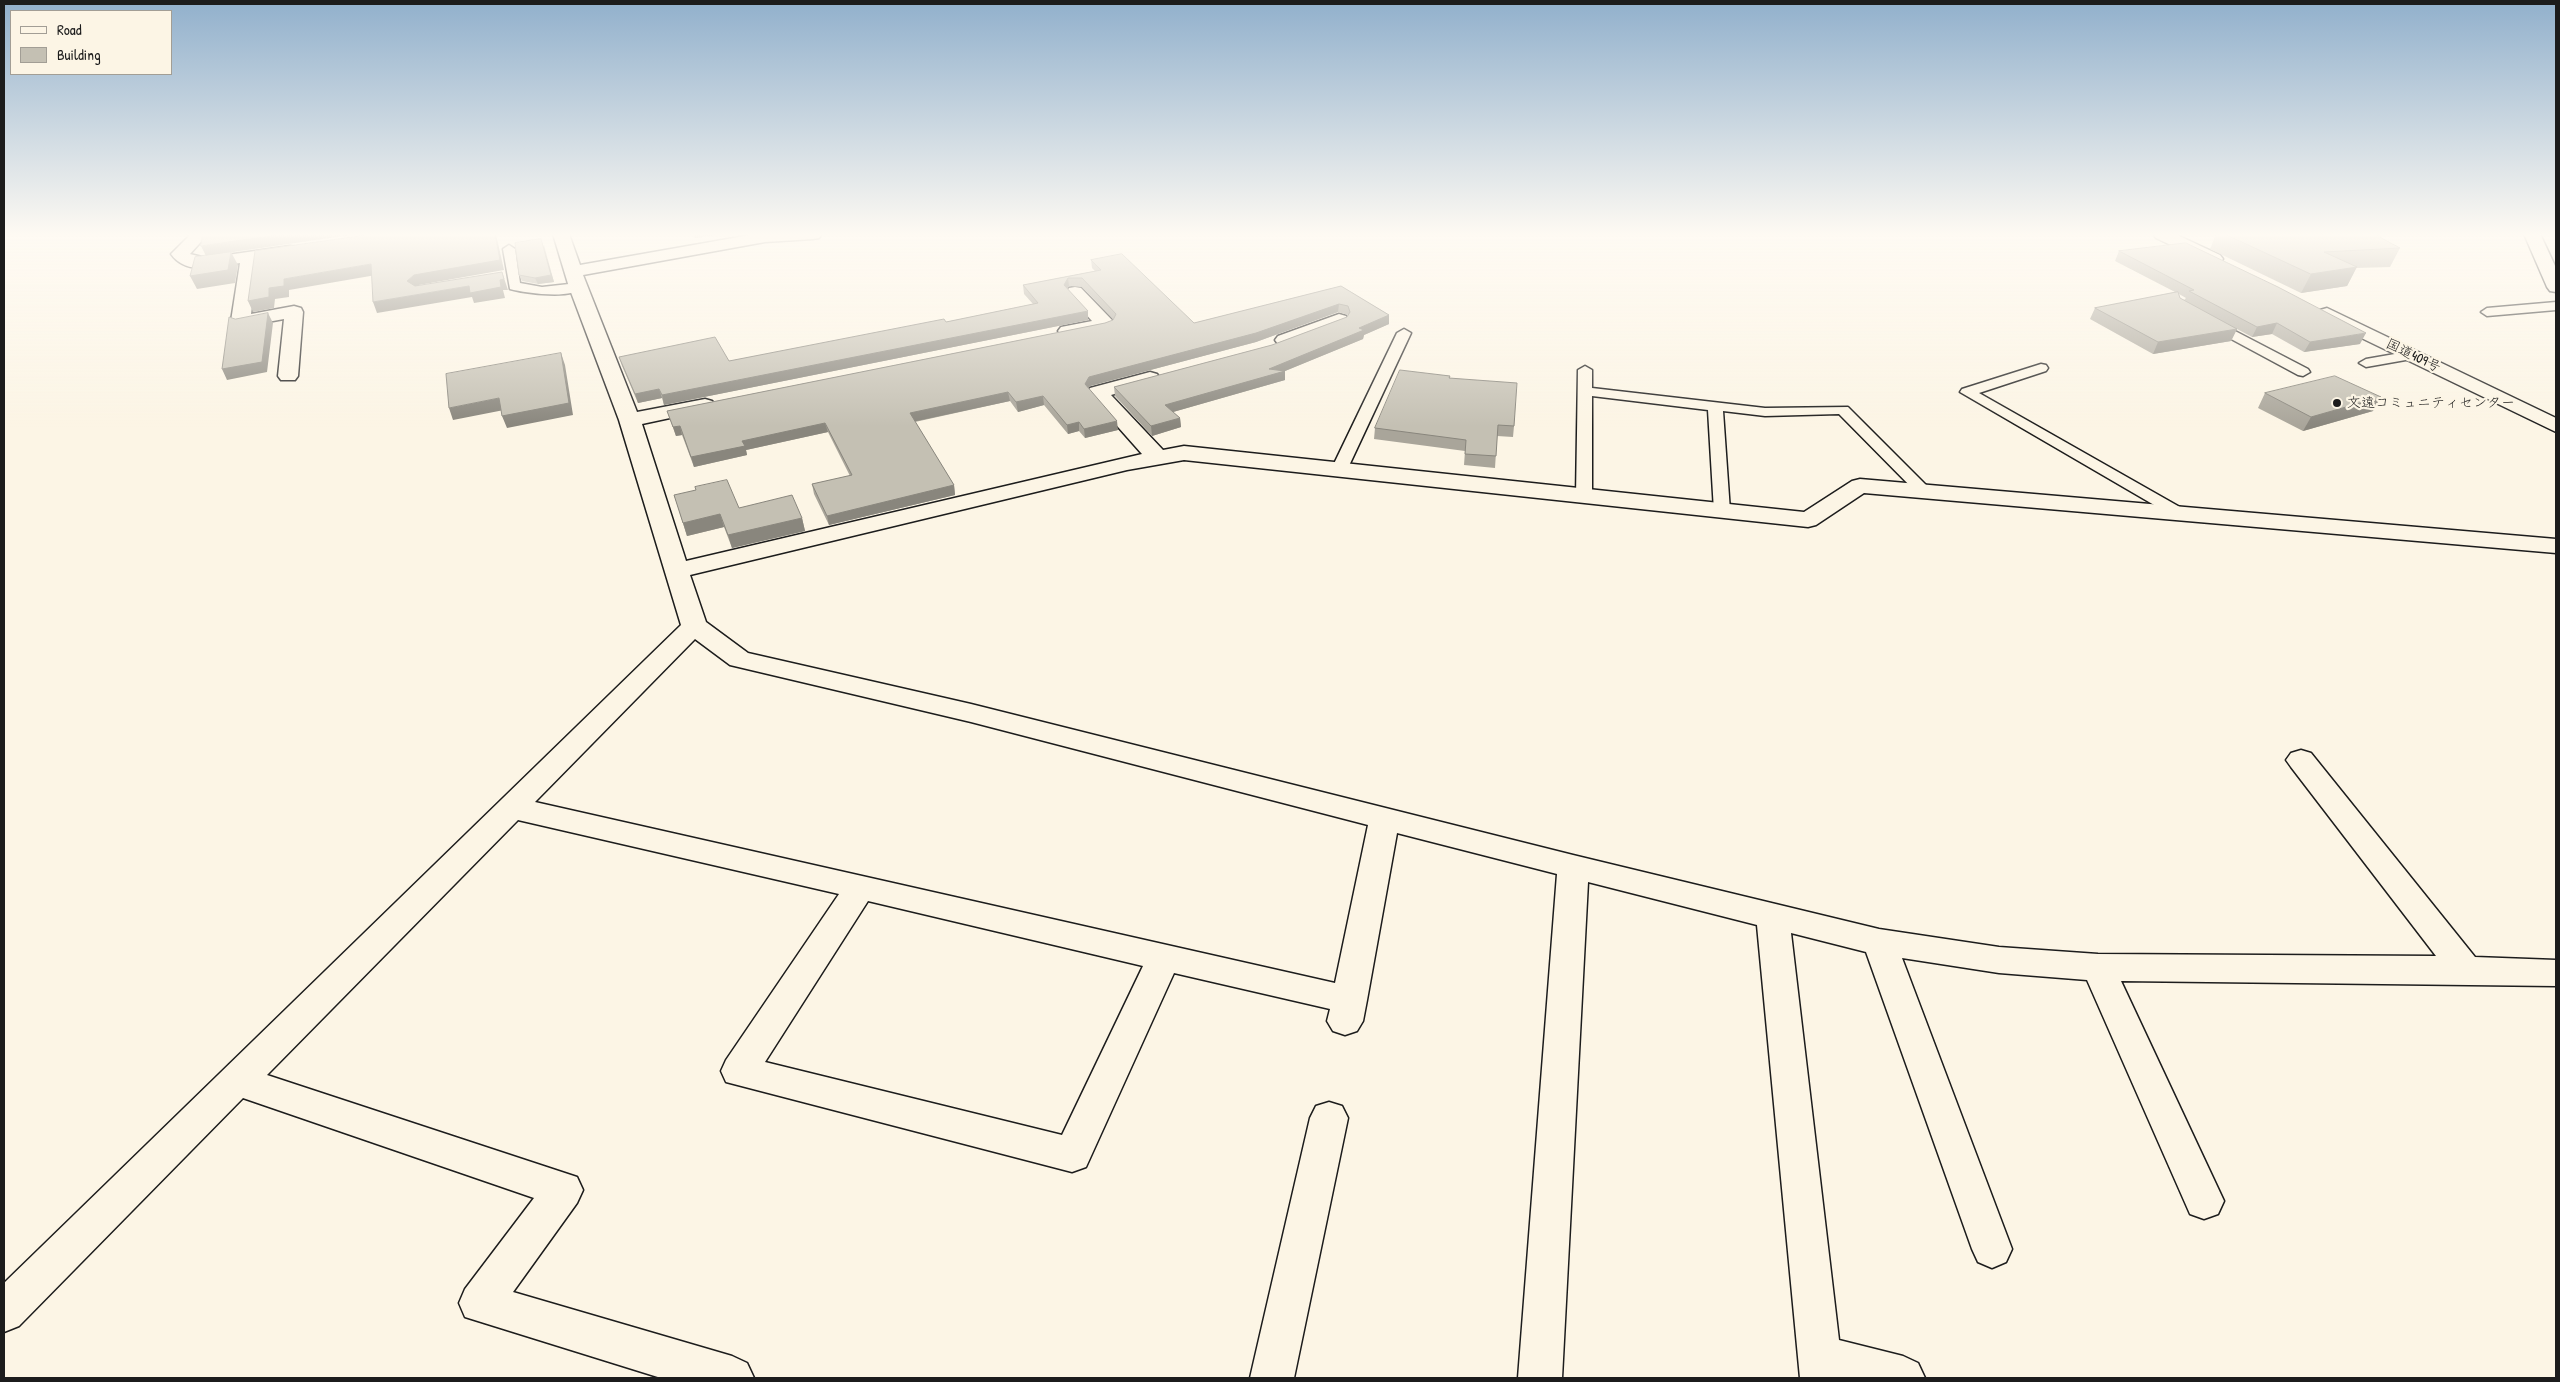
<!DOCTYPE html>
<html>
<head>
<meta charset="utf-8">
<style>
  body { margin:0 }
  #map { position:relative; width:2560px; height:1382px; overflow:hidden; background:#fcf5e5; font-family:"Patrick Hand",sans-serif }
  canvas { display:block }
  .frame { position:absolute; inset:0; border:5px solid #1c1c1c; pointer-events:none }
  .legend { position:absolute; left:10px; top:10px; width:162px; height:65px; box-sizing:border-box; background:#fcf5e5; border:1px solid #a29e95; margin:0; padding:6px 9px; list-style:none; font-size:15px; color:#1c1c1c }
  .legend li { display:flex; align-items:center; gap:10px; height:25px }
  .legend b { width:25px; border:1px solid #a29e95 }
</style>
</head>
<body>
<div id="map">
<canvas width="2560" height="1382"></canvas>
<div class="frame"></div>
<ul class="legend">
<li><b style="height:6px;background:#fcf5e5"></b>Road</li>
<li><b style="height:14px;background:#c4c0b3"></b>Building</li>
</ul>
</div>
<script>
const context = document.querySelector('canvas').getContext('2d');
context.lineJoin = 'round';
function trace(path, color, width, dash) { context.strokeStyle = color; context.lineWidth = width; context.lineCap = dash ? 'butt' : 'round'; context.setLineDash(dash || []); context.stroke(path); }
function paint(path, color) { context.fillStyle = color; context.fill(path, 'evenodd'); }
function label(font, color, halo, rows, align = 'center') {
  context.font = font + ' "Patrick Hand","Klee One",sans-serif'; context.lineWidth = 4.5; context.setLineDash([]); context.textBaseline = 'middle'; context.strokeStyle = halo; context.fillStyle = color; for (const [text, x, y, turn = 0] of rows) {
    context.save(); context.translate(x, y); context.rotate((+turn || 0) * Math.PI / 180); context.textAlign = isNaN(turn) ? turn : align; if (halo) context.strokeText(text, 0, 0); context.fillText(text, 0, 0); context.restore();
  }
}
const lane = new Path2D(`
  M 509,245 L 515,249 L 520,283 L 542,287 L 578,283 L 584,287 C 572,300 525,293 510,289 L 503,249 Z
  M 2556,302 L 2556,310 L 2487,316 L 2481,312 L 2487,308 Z
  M 2212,319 L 2308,369 L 2310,372 L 2303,376 L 2298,375 L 2207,326 L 2206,323 Z
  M 1404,329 L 1411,333 L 1347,470 L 1339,475 L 1334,473 L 1331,470 L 1397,333 Z
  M 2412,351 L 2417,352 L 2419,355 L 2417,358 L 2366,367 L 2359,363 L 2366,359 Z
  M 2041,364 L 2046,365 L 2048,368 L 2046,371 L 1979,393 L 2185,510 L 2187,513 L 2185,516 L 2173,516 L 1960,392 L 1962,389 Z
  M 1585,366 L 1592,370 L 1592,388 L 1765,408 L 1848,407 L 1933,492 L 1931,495 L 1919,495 L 1839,414 L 1765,416 L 1723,411 L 1730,511 L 1728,514 L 1716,514 L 1714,511 L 1708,410 L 1592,396 L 1592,496 L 1590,499 L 1578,499 L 1576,496 L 1578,370 Z`);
const street = new Path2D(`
  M 191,234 L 208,234 L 190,254 L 206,258 L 290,246 L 296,247 L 299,251 L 296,255 L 258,261 L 251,314 L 294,306 L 301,308 L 303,312 L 298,376 L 295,380 L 281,380 L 278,376 L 284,319 L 240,327 L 233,325 L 231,321 L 240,263 C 218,267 186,276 171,254 Z
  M 553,234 L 569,234 L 580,265 L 756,234 L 821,234 L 819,238 L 813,239 L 765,242 L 583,275 L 637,412 L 705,399 L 712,401 L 715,405 L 712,409 L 642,424 L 686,561 L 1142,454 L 1087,392 L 1090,388 L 1150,372 L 1157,374 L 1160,378 L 1157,382 L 1111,395 L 1163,450 L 1184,446 L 1804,512 L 1852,481 L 1860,479 L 2556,539 L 2556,553 L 1864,493 L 1816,525 L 1808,527 L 1184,460 L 1127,470 L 690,575 L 706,622 L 748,653 L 971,704 L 1573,855 L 1879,929 L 1999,947 L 2098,954 L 2436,956 L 2291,767 L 2286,760 L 2291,753 L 2301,750 L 2311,753 L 2475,957 L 2556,960 L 2556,986 L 2121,981 L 2224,1201 L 2218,1214 L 2204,1219 L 2190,1214 L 2087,980 L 1999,973 L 1902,958 L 2012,1249 L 2006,1262 L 1992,1268 L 1978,1262 L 1972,1249 L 1866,952 L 1791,933 L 1839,1340 L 1903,1356 L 1918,1363 L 1925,1378 L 1800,1378 L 1757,925 L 1588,882 L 1562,1378 L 1518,1378 L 1557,874 L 1397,833 L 1367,1000 L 1363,1021 L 1357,1031 L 1345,1035 L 1333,1031 L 1327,1021 L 1330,1009 L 1174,973 L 1086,1167 L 1072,1172 L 726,1082 L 721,1071 L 726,1060 L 839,894 L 518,820 L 267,1075 L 577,1177 L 583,1190 L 577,1203 L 513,1292 L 732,1356 L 747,1363 L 754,1378 L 661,1378 L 465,1317 L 459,1303 L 465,1289 L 534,1198 L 243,1098 L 19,1326 L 4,1332 L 4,1283 L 681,625 L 619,420 L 569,287 ZM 695,639 L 730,665 L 971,722 L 1368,825 L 1335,983 L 535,802 ZM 868,901 L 1143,966 L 1062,1135 L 765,1062 Z
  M 2524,234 L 2540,234 L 2556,268 L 2556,292 L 2550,291 L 2547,287 Z
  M 1075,287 L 1081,288 L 1112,320 L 1115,324 L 1112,328 L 1068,337 L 1061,335 L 1058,331 L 1061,327 L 1092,321 L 1066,292 L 1069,288 Z
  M 1339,314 L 1346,316 L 1348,320 L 1346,324 L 1285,346 L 1278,344 L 1275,340 L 1278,336 Z
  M 1329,1102 L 1342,1106 L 1348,1118 L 1294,1378 L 1250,1378 L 1310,1118 L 1316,1106 Z`);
const highway = new Path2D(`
  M 2154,234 L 2175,234 L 2220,255 L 2223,259 L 2220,263 L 2208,263 L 2156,238 Z
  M 2327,308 L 2556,418 L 2556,432 L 2320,318 L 2318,314 L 2320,310 Z`);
const wall = new Path2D(`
  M 2216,234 L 2374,234 L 2400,248 L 2390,267 L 2356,268 L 2347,286 L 2301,293 L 2210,249 Z
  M 544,245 L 554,282 L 538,284 L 522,281 L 519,275 Z
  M 2119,251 L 2360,344 L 2304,352 L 2272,334 L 2252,337 L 2237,329 L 2231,341 L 2153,354 L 2090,319 L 2095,308 L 2175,292 L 2115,261 ZM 2179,294 L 2186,298 L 2184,300 L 2180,298 Z
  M 1091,260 L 1194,323 L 1341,286 L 1389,315 L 1389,324 L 1364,335 L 1363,339 L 1285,371 L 1285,380 L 1173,412 L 1180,418 L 1181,427 L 1152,436 L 1115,396 L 1114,387 L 1272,345 L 1347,317 L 1348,315 L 1338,312 L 1256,342 L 1090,386 L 1088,388 L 1118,430 L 1085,438 L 1079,431 L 1068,434 L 1044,405 L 1018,412 L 1010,401 L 915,422 L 954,485 L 955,495 L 829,525 L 814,494 L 812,484 L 850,476 L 828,432 L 746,450 L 747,455 L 694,467 L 682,435 L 676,436 L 667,411 L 1105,323 L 1113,320 L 1113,319 L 1082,287 L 1069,286 L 1067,289 L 1088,320 L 664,405 L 662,398 L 638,403 L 622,366 L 619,357 L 729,361 L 946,322 L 1033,304 L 1024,294 L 1023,285 L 1095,271 L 1092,268 Z
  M 1450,376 L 1450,378 L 1514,426 L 1513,437 L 1497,436 L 1495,468 L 1464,465 L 1465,451 L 1374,439 L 1375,428 Z
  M 2265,393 L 2373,411 L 2303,431 L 2258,408 Z
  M 674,495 L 739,508 L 802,518 L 805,531 L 732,548 L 724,527 L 687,536 Z`);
const shadedWall = new Path2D(`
  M 284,234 L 357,234 L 206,256 L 201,246 Z
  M 495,234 L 496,234 L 504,270 L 419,285 L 411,292 L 407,281 L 414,275 Z
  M 694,234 L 721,234 L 695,238 Z
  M 541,239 L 554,282 L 538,284 L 535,278 Z
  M 231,252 L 238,265 L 235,283 L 197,289 L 190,276 Z
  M 371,264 L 376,275 L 289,290 L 289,297 L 275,299 L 274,308 L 253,312 L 248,301 L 284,279 Z
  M 2357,267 L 2347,286 L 2301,293 L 2311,274 Z
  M 502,272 L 508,290 L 503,290 L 505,298 L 474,303 L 472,297 L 377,313 L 373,302 L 469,286 L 500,280 Z
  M 1068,278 L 1069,286 L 1065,293 L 1064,285 Z
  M 1339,304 L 1338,312 L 1256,342 L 1090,386 L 1086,393 L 1085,384 L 1089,377 Z
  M 1088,311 L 1088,320 L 664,405 L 662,395 Z
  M 268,313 L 273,323 L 267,372 L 227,380 L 222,369 Z
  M 1389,315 L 1389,324 L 1364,335 L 1363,339 L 1285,371 L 1285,380 L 1166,414 L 1165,405 L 1269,369 L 1359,328 Z
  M 2277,323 L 2272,334 L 2252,337 L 2257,327 Z
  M 2237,329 L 2231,341 L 2153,354 L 2158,342 Z
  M 2366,333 L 2360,344 L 2304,352 L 2310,342 Z
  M 561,353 L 565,365 L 573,415 L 507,428 L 502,416 Z
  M 659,389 L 662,398 L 638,403 L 635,394 Z
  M 1008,392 L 1010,401 L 912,422 L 910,413 Z
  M 1043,396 L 1044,405 L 1018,412 L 1016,402 Z
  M 2381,397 L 2373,411 L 2303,431 L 2311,417 Z
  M 499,398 L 504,410 L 453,420 L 449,408 Z
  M 1180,418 L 1181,427 L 1152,436 L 1151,426 Z
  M 1117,421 L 1118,430 L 1085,438 L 1084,429 Z
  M 1079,422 L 1079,431 L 1068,434 L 1067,425 Z
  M 825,423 L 828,432 L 746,450 L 747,455 L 694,467 L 691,457 L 742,441 Z
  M 680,426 L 682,435 L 676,436 L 673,427 Z
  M 954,485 L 955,495 L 829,525 L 827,516 Z
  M 720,514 L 724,527 L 687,536 L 683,523 Z
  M 802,518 L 805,531 L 732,548 L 728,535 Z`);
const building = new Path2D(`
  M 203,234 L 284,234 L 201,246 Z
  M 374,234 L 495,234 L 500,260 L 414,275 L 407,281 L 415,286 L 502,272 L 504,279 L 500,280 L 501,287 L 470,293 L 469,286 L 373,302 L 371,264 L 284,279 L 284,286 L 269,288 L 269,297 L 248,301 L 255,251 Z
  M 2225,234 L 2374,234 L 2400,248 L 2324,252 L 2357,267 L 2311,274 Z
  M 541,239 L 551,275 L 535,278 L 519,275 L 515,243 Z
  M 2186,243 L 2278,287 L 2366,333 L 2310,342 L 2277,323 L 2257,327 L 2189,291 L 2194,290 L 2119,251 Z
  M 231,252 L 228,270 L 190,276 L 195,257 Z
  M 1122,254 L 1194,323 L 1341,286 L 1389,315 L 1359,328 L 1364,330 L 1269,369 L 1285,371 L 1165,405 L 1180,418 L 1151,426 L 1114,387 L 1272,345 L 1347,317 L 1350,312 L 1348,306 L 1339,304 L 1256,333 L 1089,377 L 1085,384 L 1117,421 L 1084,429 L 1079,422 L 1067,425 L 1043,396 L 1016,402 L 1008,392 L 910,413 L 954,485 L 827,516 L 812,484 L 852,475 L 825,423 L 742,441 L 745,446 L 691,457 L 680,426 L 673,427 L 667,411 L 1105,323 L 1113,320 L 1116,314 L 1082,278 L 1068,278 L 1064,285 L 1088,311 L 662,395 L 659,389 L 635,394 L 619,357 L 715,337 L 729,361 L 944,319 L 946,322 L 1038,303 L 1023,285 L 1101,270 L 1091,260 Z
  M 2178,292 L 2180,298 L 2237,329 L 2158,342 L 2095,308 Z
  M 268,313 L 262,362 L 222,369 L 229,317 L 235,319 Z
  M 561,353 L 569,403 L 502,416 L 499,398 L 449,408 L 446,374 Z
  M 1400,370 L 1450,376 L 1449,378 L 1517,383 L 1514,426 L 1498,425 L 1496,456 L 1465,454 L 1466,440 L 1375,428 Z
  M 2335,376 L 2381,397 L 2311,417 L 2265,393 Z
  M 727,480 L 739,508 L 792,495 L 802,518 L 728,535 L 720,514 L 683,523 L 674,495 L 696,490 L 695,487 Z`);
const markers = [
  [2337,403,5,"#1c1c1c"]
];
const farStreetnames = [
  ["国道409号",2413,356,26]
];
const farPoinames = [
  ["文遠コミュニティセンター",2347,403]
];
trace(lane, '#1c1c1c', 3);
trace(street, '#1c1c1c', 3);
trace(highway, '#1c1c1c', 3);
paint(lane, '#fcf5e5');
paint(street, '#fcf5e5');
paint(highway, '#fcf5e5');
paint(wall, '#a9a59a');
paint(shadedWall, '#89867d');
paint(building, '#c4c0b3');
trace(building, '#89867d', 1);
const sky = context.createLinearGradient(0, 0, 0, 427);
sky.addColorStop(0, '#91b0cc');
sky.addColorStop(0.55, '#fefaf3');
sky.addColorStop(1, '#fefaf300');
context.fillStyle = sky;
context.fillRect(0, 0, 2560, 427);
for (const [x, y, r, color] of markers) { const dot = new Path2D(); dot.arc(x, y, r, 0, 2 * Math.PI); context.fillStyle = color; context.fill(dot); trace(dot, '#fcf5e5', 2); }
label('14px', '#1c1c1c', '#fcf5e5', farStreetnames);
label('14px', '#1c1c1c', '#fcf5e5', farPoinames, 'left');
</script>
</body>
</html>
